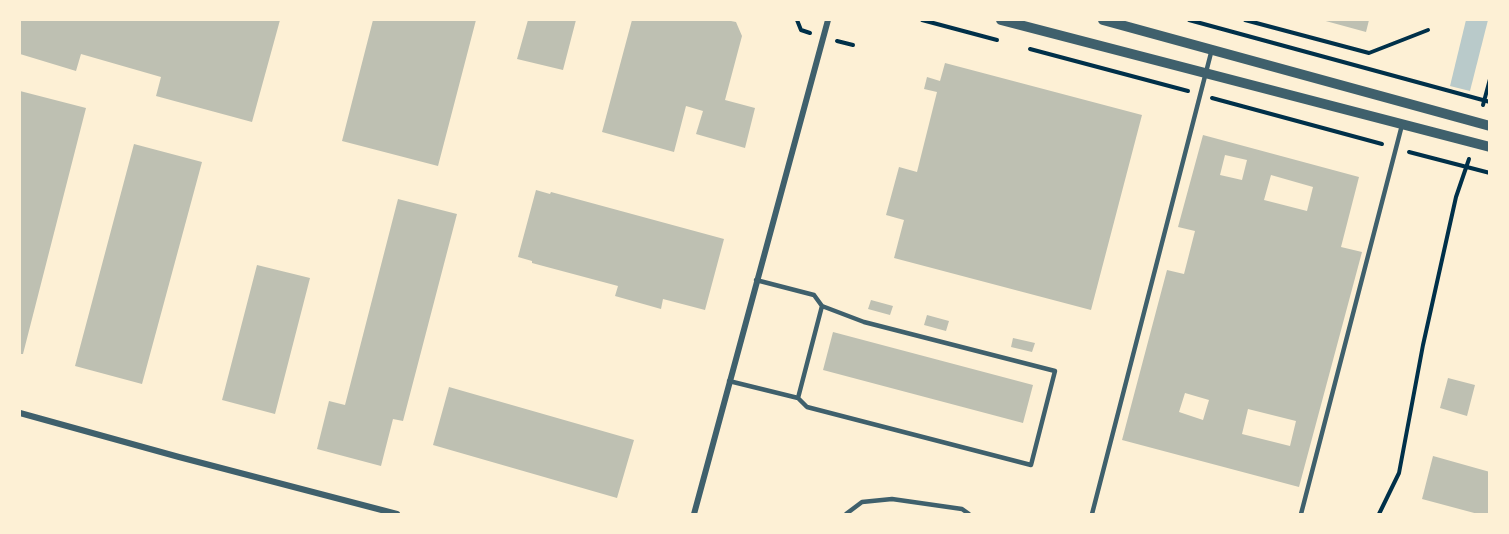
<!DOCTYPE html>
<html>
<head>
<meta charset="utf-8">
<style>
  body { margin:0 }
  #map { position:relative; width:1509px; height:534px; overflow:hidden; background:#fdf0d5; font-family:"IBM Plex Sans",sans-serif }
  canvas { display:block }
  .frame { position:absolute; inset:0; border:21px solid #fdf0d5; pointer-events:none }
</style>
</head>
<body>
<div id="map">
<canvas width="1509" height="534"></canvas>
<div class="frame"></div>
</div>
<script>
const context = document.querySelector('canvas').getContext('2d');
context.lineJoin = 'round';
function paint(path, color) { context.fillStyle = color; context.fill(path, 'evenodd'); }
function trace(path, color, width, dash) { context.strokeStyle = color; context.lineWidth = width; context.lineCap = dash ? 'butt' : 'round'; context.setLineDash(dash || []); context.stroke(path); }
const green = new Path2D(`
  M 1466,20 L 1488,20 L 1470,91 L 1450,86 Z`);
const building = new Path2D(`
  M 20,20 L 280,20 L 252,122 L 156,96 L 161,77 L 81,54 L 76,71 L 20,54 Z
  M 373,20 L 476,20 L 438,166 L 342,141 Z
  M 528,20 L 576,20 L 563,70 L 517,59 Z
  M 632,20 L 726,20 L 736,22 L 742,36 L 725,100 L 755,108 L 745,148 L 696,134 L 703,111 L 686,106 L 674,152 L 602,132 Z
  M 1322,20 L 1369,20 L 1366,32 Z
  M 945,63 L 1142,115 L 1091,310 L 894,258 L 904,220 L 886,215 L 899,167 L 917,172 L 937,92 L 924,89 L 927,77 L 940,81 Z
  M 20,91 L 86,108 L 23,354 L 20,354 Z
  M 1203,135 L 1359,177 L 1341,247 L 1362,252 L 1299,487 L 1122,440 L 1167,270 L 1184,274 L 1195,231 L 1178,227 ZM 1225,155 L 1247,160 L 1242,180 L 1220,175 ZM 1271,175 L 1313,187 L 1307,211 L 1264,200 ZM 1185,393 L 1209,400 L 1203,420 L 1179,412 ZM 1248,409 L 1296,421 L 1290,446 L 1242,434 Z
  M 134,144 L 202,162 L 142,384 L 75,366 Z
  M 536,190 L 550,194 L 551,192 L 724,239 L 705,310 L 663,299 L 661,309 L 615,296 L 618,286 L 532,263 L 532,261 L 518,257 Z
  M 398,199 L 457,214 L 403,421 L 393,419 L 381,466 L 317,449 L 329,401 L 345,405 Z
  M 257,265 L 310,278 L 275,414 L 222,400 Z
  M 871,300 L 893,306 L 890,315 L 868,309 Z
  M 927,315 L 949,321 L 946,331 L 924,325 Z
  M 833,332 L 1033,385 L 1023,423 L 823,370 Z
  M 1013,338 L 1035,343 L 1032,352 L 1011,347 Z
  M 1448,378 L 1475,385 L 1467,416 L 1440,408 Z
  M 449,387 L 634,440 L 617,498 L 433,445 Z
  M 1433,456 L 1490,472 L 1490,514 L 1478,514 L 1422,499 Z`);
const path = new Path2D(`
  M 797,20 L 801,30 L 810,33
  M 922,20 L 997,40
  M 1189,20 L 1490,102
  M 1245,20 L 1369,53 L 1428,30
  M 837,41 L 853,45
  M 1030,49 L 1188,91
  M 1212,98 L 1382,144
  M 1483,105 L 1490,79
  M 1409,152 L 1490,173
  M 1379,514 L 1399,473 L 1423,345 L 1456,197 L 1469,159`);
const service = new Path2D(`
  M 729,381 L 798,398 L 807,407 L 1031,465 L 1055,371 L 864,322 L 822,306 L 814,295 L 756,280
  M 798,398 L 822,306
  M 846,514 L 862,502 L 892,499 L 962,509 L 969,514
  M 1092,514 L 1212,49
  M 1301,514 L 1402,125`);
const minor = new Path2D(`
  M 20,413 L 179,457 L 397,514
  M 694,514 L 828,20`);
const tertiary = new Path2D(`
  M 1001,20 L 1490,147
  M 1103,20 L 1490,126`);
paint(green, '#b9caca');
paint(building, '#bec0b2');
trace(path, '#003049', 4);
trace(service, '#3f606c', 4.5);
trace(minor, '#3f606c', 6);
trace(tertiary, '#3f606c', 10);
</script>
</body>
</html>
